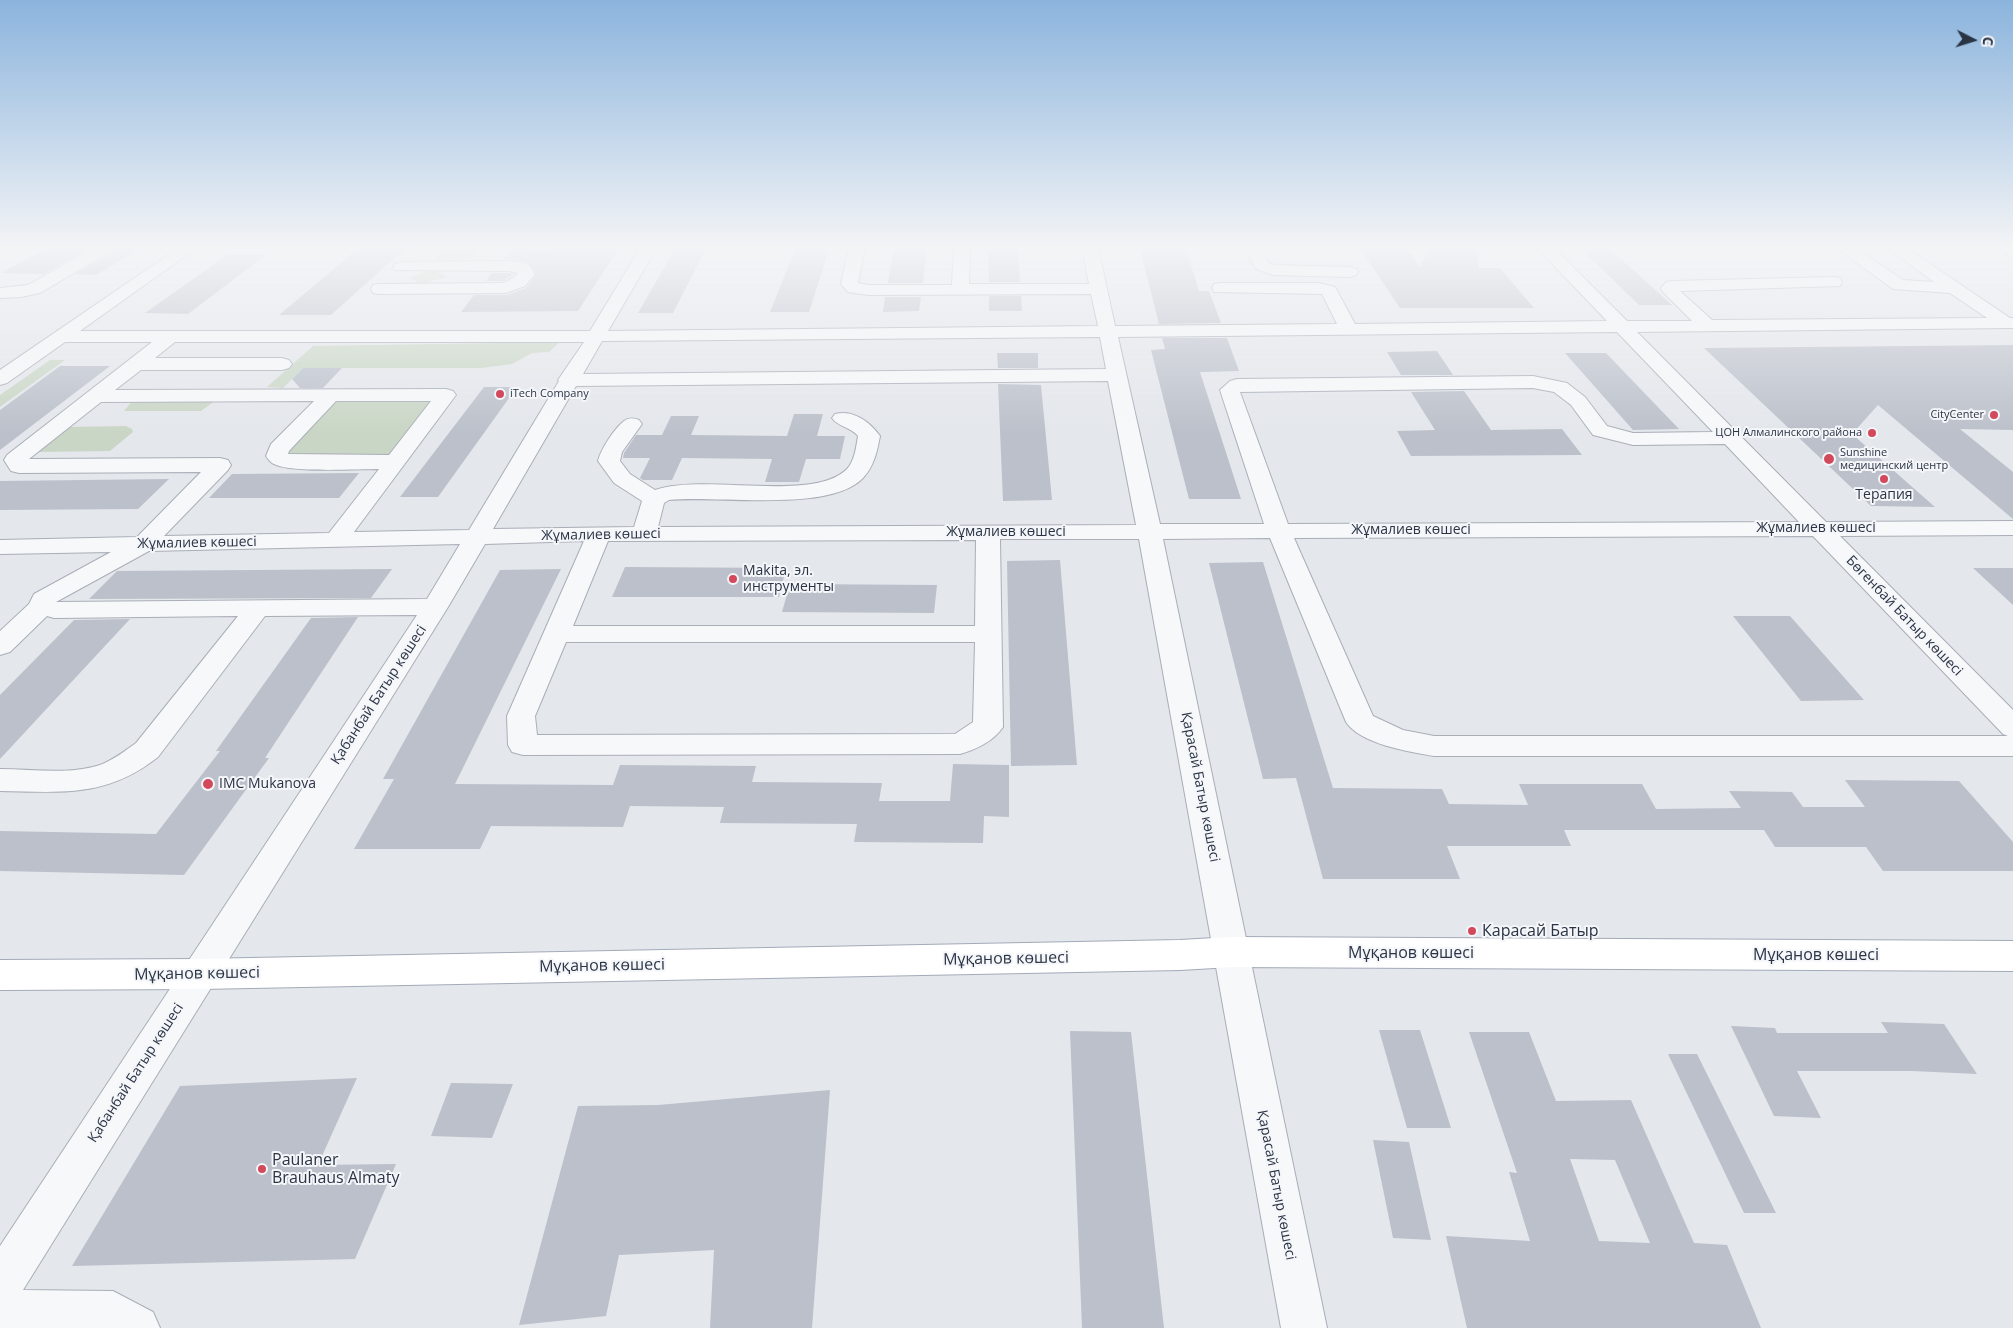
<!DOCTYPE html>
<html>
<head>
<meta charset="utf-8">
<style>
  body { margin:0 }
  #map { position:relative; width:2013px; height:1328px; overflow:hidden; background:#e4e7ec; font-family:"Open Sans",sans-serif }
  canvas { display:block }
  .north { position:absolute; left:1948px; top:15px; width:50px; height:50px; -webkit-text-stroke:4px #f4f6f9; paint-order:stroke; rotate:95deg; font-size:14px; font-weight:700; line-height:20px; text-align:center; color:#2b3445 }
  .north::after { content:''; display:block; margin:auto; width:18px; height:22px; background:#2b3445; clip-path:polygon(50% 0,100% 100%,50% 72%,0 100%) }
</style>
</head>
<body>
<div id="map">
<canvas width="2013" height="1328"></canvas>
<div class="north">С</div>
</div>
<script>
const context = document.querySelector('canvas').getContext('2d');
context.lineJoin = 'round';
function paint(path, color) { context.fillStyle = color; context.fill(path, 'evenodd'); }
function trace(path, color, width, dash) { context.strokeStyle = color; context.lineWidth = width; context.lineCap = dash ? 'butt' : 'round'; context.setLineDash(dash || []); context.stroke(path); }
function label(font, color, halo, rows, align = 'center') {
  context.font = font + ' "Open Sans",sans-serif'; context.lineWidth = 4; context.setLineDash([]); context.textBaseline = 'middle'; context.strokeStyle = halo; context.fillStyle = color; for (const [text, x, y, turn = 0] of rows) {
    context.save(); context.translate(x, y); context.rotate((+turn || 0) * Math.PI / 180); context.textAlign = isNaN(turn) ? turn : align; if (halo) context.strokeText(text, 0, 0); context.fillText(text, 0, 0); context.restore();
  }
}
const green = new Path2D(`
  M 480,249 L 471,259 L 434,260 L 443,250 Z
  M 435,270 L 447,277 L 420,284 L 409,277 Z
  M 560,342 L 549,352 L 532,353 L 512,364 L 482,368 L 303,368 L 283,388 L 267,387 L 313,346 Z
  M 50,360 L 65,360 L 0,407 L 0,395 Z
  M 331,395 L 446,395 L 394,462 L 292,462 L 279,449 Z
  M 133,400 L 216,400 L 201,411 L 124,411 Z
  M 126,426 L 132,429 L 133,432 L 110,451 L 38,452 L 69,427 Z`);
const building = new Path2D(`
  M 49,247 L 92,247 L 44,274 L 1,273 Z
  M 117,247 L 143,247 L 96,275 L 75,274 L 114,252 Z
  M 360,247 L 407,247 L 331,315 L 279,315 Z
  M 676,247 L 707,247 L 673,313 L 638,313 Z
  M 796,247 L 830,247 L 809,312 L 770,312 Z
  M 894,247 L 927,247 L 923,283 L 888,283 Z
  M 988,247 L 1018,247 L 1020,282 L 989,282 Z
  M 1359,247 L 1405,247 L 1420,267 L 1430,247 L 1476,247 L 1479,268 L 1500,268 L 1534,308 L 1400,308 Z
  M 1579,247 L 1608,247 L 1672,305 L 1639,305 Z
  M 619,248 L 578,311 L 461,312 L 474,295 L 507,295 L 526,288 L 536,275 L 528,262 L 503,259 L 512,249 Z
  M 1140,249 L 1186,249 L 1199,291 L 1209,291 L 1221,323 L 1159,324 Z
  M 227,255 L 266,255 L 188,314 L 145,313 Z
  M 492,273 L 509,273 L 514,274 L 503,281 L 486,281 Z
  M 989,296 L 1021,296 L 1022,311 L 989,311 Z
  M 885,297 L 921,297 L 919,311 L 883,312 Z
  M 1162,338 L 1227,338 L 1239,371 L 1200,372 L 1241,499 L 1189,499 L 1151,350 L 1165,349 Z
  M 2013,345 L 2013,430 L 1960,429 L 2013,472 L 2013,519 L 1878,405 L 1852,434 L 1935,507 L 1871,506 L 1704,348 Z
  M 1437,351 L 1453,375 L 1401,375 L 1387,352 Z
  M 997,353 L 1038,353 L 1038,368 L 998,368 Z
  M 1565,353 L 1606,353 L 1679,429 L 1633,430 Z
  M 60,366 L 110,366 L 0,450 L 0,410 Z
  M 303,368 L 342,368 L 323,388 L 300,388 L 292,379 Z
  M 998,384 L 1041,385 L 1052,500 L 1003,501 Z
  M 484,387 L 517,387 L 438,497 L 400,497 Z
  M 1464,391 L 1491,430 L 1562,429 L 1582,455 L 1411,456 L 1397,431 L 1435,430 L 1411,392 Z
  M 794,414 L 823,414 L 817,436 L 845,436 L 840,459 L 806,459 L 799,482 L 765,482 L 772,459 L 682,458 L 672,480 L 643,480 L 640,478 L 650,458 L 623,458 L 624,453 L 636,435 L 662,435 L 671,416 L 699,416 L 691,435 L 787,436 Z
  M 359,473 L 339,498 L 209,498 L 232,474 Z
  M 169,479 L 138,509 L 0,510 L 0,481 Z
  M 1060,560 L 1077,765 L 1011,766 L 1007,561 Z
  M 1263,562 L 1333,788 L 1442,789 L 1449,804 L 1528,805 L 1519,784 L 1642,784 L 1656,809 L 1741,808 L 1729,791 L 1792,792 L 1803,807 L 1865,807 L 1845,780 L 1959,781 L 2013,842 L 2013,871 L 1883,871 L 1866,847 L 1775,847 L 1764,830 L 1564,830 L 1571,846 L 1447,846 L 1460,879 L 1323,879 L 1296,778 L 1263,779 L 1209,563 Z
  M 625,567 L 786,568 L 779,597 L 612,597 Z
  M 1973,568 L 2013,568 L 2013,605 Z
  M 392,569 L 371,598 L 89,599 L 117,571 Z
  M 561,569 L 455,784 L 613,785 L 620,765 L 756,766 L 752,782 L 882,783 L 879,801 L 950,801 L 953,764 L 1009,765 L 1009,817 L 984,816 L 983,843 L 854,842 L 857,824 L 720,823 L 724,807 L 630,806 L 623,827 L 491,826 L 480,849 L 354,849 L 394,779 L 383,779 L 500,570 Z
  M 790,584 L 937,585 L 934,613 L 782,612 Z
  M 1733,616 L 1790,616 L 1864,700 L 1801,701 Z
  M 358,617 L 265,758 L 269,758 L 184,875 L 0,871 L 0,831 L 156,834 L 220,751 L 216,751 L 311,618 Z
  M 130,619 L 0,759 L 0,695 L 74,620 Z
  M 1881,1022 L 1944,1024 L 1977,1074 L 1912,1071 L 1797,1071 L 1821,1118 L 1774,1116 L 1731,1026 L 1775,1028 L 1777,1033 L 1888,1033 Z
  M 1379,1030 L 1420,1030 L 1451,1128 L 1407,1128 Z
  M 1070,1031 L 1131,1032 L 1164,1328 L 1082,1328 Z
  M 1469,1032 L 1529,1032 L 1556,1101 L 1631,1100 L 1694,1243 L 1727,1245 L 1761,1328 L 1467,1328 L 1446,1236 L 1530,1241 L 1509,1172 L 1517,1173 ZM 1570,1159 L 1615,1160 L 1650,1243 L 1599,1241 Z
  M 1668,1054 L 1697,1054 L 1776,1213 L 1744,1213 Z
  M 357,1078 L 318,1165 L 396,1164 L 355,1259 L 72,1266 L 180,1086 Z
  M 451,1083 L 513,1084 L 492,1138 L 431,1136 Z
  M 830,1090 L 812,1328 L 710,1328 L 714,1250 L 619,1255 L 606,1316 L 519,1325 L 578,1106 L 658,1105 Z
  M 1373,1140 L 1409,1142 L 1431,1240 L 1393,1238 Z`);
const minor = new Path2D(`
  M 96,247 L 115,247 L 113,250 L 40,293 L 21,297 L 0,298 L 0,288 L 28,285 Z
  M 180,247 L 198,247 L 80,331 L 590,331 L 641,247 L 657,247 L 608,331 L 1098,326 L 1091,294 L 868,295 L 848,292 L 841,284 L 849,247 L 865,247 L 858,283 L 868,285 L 952,285 L 954,247 L 970,247 L 969,284 L 1089,284 L 1082,247 L 1098,247 L 1115,326 L 1337,324 L 1322,294 L 1214,292 L 1212,288 L 1214,284 L 1220,283 L 1319,283 L 1335,287 L 1355,324 L 1607,321 L 1536,247 L 1553,247 L 1627,321 L 1692,321 L 1662,291 L 1661,288 L 1666,282 L 1672,281 L 1834,277 L 1840,278 L 1842,282 L 1840,286 L 1680,291 L 1712,320 L 1987,318 L 1950,293 L 1893,289 L 1835,247 L 1854,247 L 1903,280 L 1934,282 L 1886,247 L 1905,247 L 2010,318 L 2013,318 L 2013,328 L 1637,332 L 1826,522 L 2013,521 L 2013,535 L 1840,536 L 2013,710 L 2013,756 L 1434,756 C 1410,752 1360,744 1346,722 L 1270,538 L 1163,539 L 1327,1328 L 1281,1328 L 1139,539 L 1000,539 L 1003,727 C 994,741 975,750 960,754 L 523,755 L 512,752 L 508,745 L 507,716 L 584,541 L 485,544 L 448,607 L 23,1290 L 113,1291 L 153,1312 L 160,1328 L 0,1328 L 0,1246 L 417,615 L 265,616 L 158,757 C 106,798 62,792 0,791 L 0,769 C 32,769 70,775 100,765 C 113,760 125,751 136,743 L 238,616 L 54,618 L 47,616 L 10,652 L 0,655 L 0,631 L 29,604 L 34,594 L 111,552 L 0,554 L 0,540 L 137,537 L 201,472 L 19,473 L 11,471 L 4,460 L 7,455 L 152,342 L 65,342 L 7,383 L 0,385 L 0,370 ZM 1617,332 L 1713,432 L 1633,433 L 1607,426 L 1585,397 L 1567,383 L 1533,376 L 1237,379 L 1230,381 L 1220,390 L 1264,524 L 1160,524 L 1118,337 ZM 1100,337 L 1106,369 L 583,374 L 602,341 ZM 175,342 L 584,342 L 558,380 L 559,381 L 469,530 L 354,532 L 453,399 L 456,395 L 453,391 L 446,389 L 115,390 L 141,370 L 282,370 L 289,368 L 292,364 L 289,360 L 282,358 L 155,358 ZM 1108,381 L 1136,525 L 658,527 L 664,503 L 669,500 C 717,495 830,513 863,478 C 874,466 877,452 880,436 C 870,422 853,409 835,414 L 832,418 C 838,427 851,427 858,436 C 856,447 855,460 847,469 C 813,503 703,473 655,490 L 630,474 L 620,461 L 622,452 L 642,424 L 639,420 C 634,418 629,417 624,421 C 614,429 601,449 598,461 L 614,483 L 642,501 L 634,527 L 493,529 L 576,386 ZM 1533,388 L 1554,392 L 1571,405 L 1593,435 L 1633,445 L 1725,444 L 1799,522 L 1288,524 L 1240,392 ZM 314,401 L 271,444 L 266,456 C 268,459 271,463 274,464 C 290,473 357,469 379,469 L 329,533 L 164,536 L 228,470 L 231,465 L 228,460 L 220,458 L 29,459 L 101,402 ZM 336,401 L 431,401 L 389,455 L 288,454 L 289,451 ZM 1813,536 L 2003,734 L 2008,736 L 1434,736 L 1403,730 L 1373,716 L 1294,538 ZM 976,540 L 975,626 L 573,626 L 608,541 ZM 460,544 L 427,599 L 56,602 L 149,551 ZM 566,642 L 975,642 L 973,722 L 955,734 L 537,735 L 535,716 Z
  M 1244,247 L 1260,247 L 1268,263 L 1275,265 L 1350,267 L 1356,269 L 1358,272 L 1356,275 L 1350,277 L 1273,275 L 1256,269 Z
  M 509,261 L 528,264 L 535,274 L 525,286 L 506,293 L 379,294 L 373,293 L 371,289 L 373,285 L 379,284 L 503,283 L 513,278 L 518,273 L 509,271 L 395,270 L 393,267 L 395,264 L 401,262 Z`);
const major = new Path2D(`
  M 1997,247 L 2013,247 L 2013,256 L 1999,250 Z
  M 1232,937 L 2013,941 L 2013,971 L 1232,967 L 1180,970 L 200,989 L 0,990 L 0,960 L 200,959 L 1180,940 Z`);
const markers = [
  [500,394,5,"#d1495b"],
  [1994,415,5,"#d1495b"],
  [1872,433,5,"#d1495b"],
  [1829,459,6,"#d1495b"],
  [1884,479,5,"#d1495b"],
  [733,579,5,"#d1495b"],
  [208,784,6,"#d1495b"],
  [1472,931,5,"#d1495b"],
  [262,1169,5,"#d1495b"]
];
const farPoinames = [
  ["iTech Company",510,394],
  ["CityCenter",1984,415,"right"],
  ["ЦОН Алмалинского района",1862,433,"right"],
  ["Sunshine",1840,453],
  ["медицинский центр",1840,466]
];
const poiNames = [
  ["Терапия",1884,495,"center"],
  ["Makita, эл.",743,571],
  ["инструменты",743,587],
  ["IMC Mukanova",219,784]
];
const streetNames = [
  ["Жұмалиев көшесі",1816,528],
  ["Жұмалиев көшесі",1411,530],
  ["Жұмалиев көшесі",1006,532],
  ["Жұмалиев көшесі",601,535,-1],
  ["Жұмалиев көшесі",197,543,-1],
  ["Бөгенбай Батыр көшесі",1904,616,46],
  ["Қабанбай Батыр көшесі",379,695,-57],
  ["Қарасай Батыр көшесі",1200,787,79],
  ["Қабанбай Батыр көшесі",136,1073,-57],
  ["Қарасай Батыр көшесі",1276,1185,79]
];
const nearPoinames = [
  ["Карасай Батыр",1482,931],
  ["Paulaner",272,1160],
  ["Brauhaus Almaty",272,1178]
];
const nearStreetnames = [
  ["Мұқанов көшесі",1411,953],
  ["Мұқанов көшесі",1816,955],
  ["Мұқанов көшесі",1006,959,-1],
  ["Мұқанов көшесі",602,966,-1],
  ["Мұқанов көшесі",197,974,-1]
];
paint(green, '#c9d6c5');
paint(building, '#bbc0ca');
trace(minor, '#a9aeb7', 2);
trace(major, '#a3abb8', 2);
paint(minor, '#f7f8fa');
paint(major, '#fff');
const sky = context.createLinearGradient(0, 0, 0, 433);
sky.addColorStop(0, '#8bb4dd');
sky.addColorStop(0.57, '#f3f4f6');
sky.addColorStop(1, '#f3f4f600');
context.fillStyle = sky;
context.fillRect(0, 0, 2013, 433);
for (const [x, y, r, color] of markers) { const dot = new Path2D(); dot.arc(x, y, r, 0, 2 * Math.PI); context.fillStyle = color; context.fill(dot); trace(dot, '#f4f6f9', 2); }
label('11px', '#2b3445', '#f4f6f9', farPoinames, 'left');
label('14px', '#2b3445', '#f4f6f9', poiNames, 'left');
label('14px', '#2b3445', '#f4f6f9', streetNames);
label('16px', '#2b3445', '#f4f6f9', nearPoinames, 'left');
label('16px', '#2b3445', '#f4f6f9', nearStreetnames);
</script>
</body>
</html>
